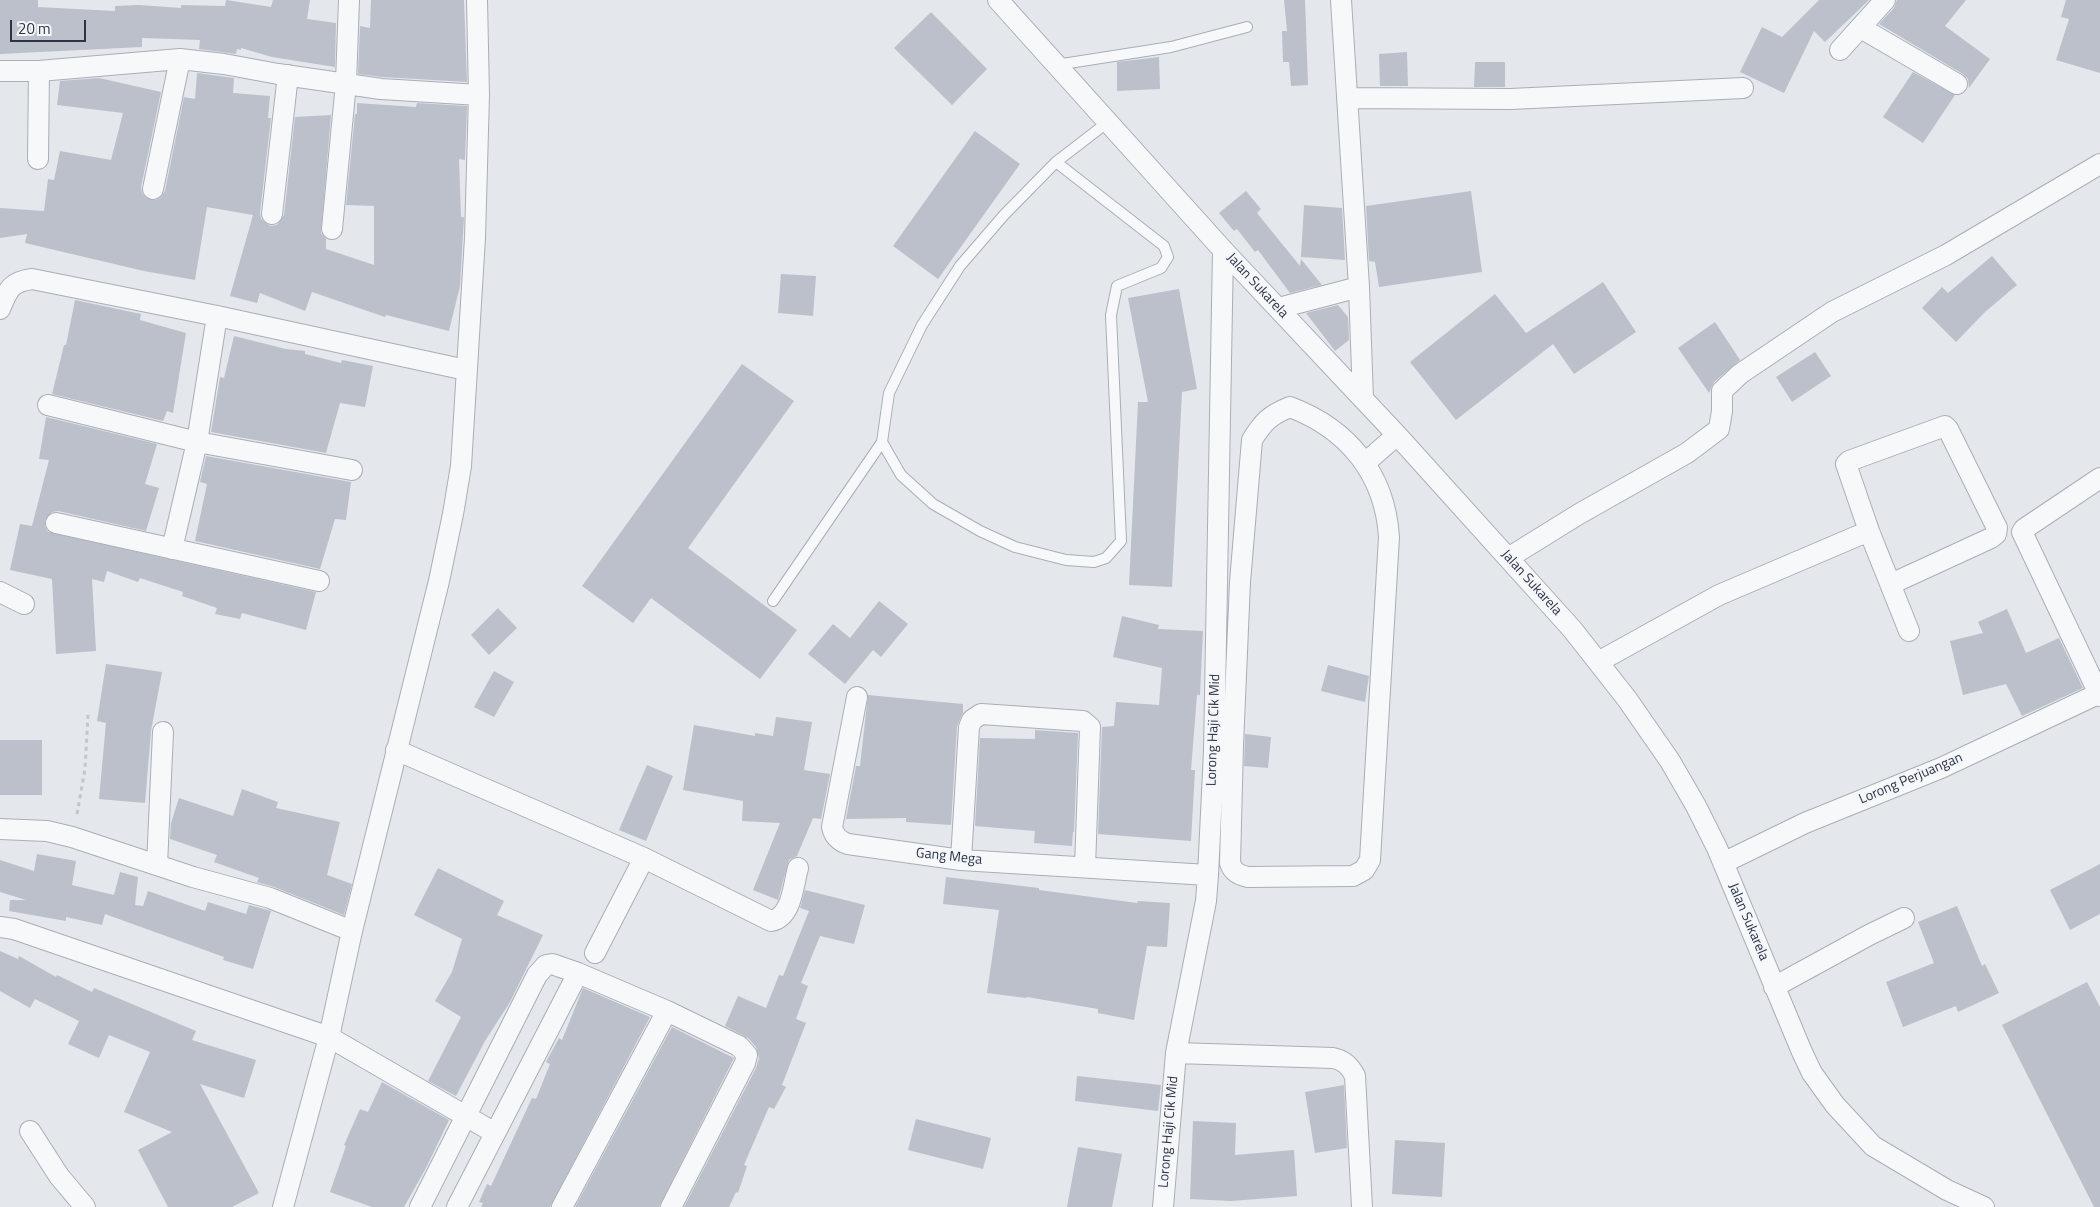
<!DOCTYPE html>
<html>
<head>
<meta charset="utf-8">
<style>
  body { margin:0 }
  #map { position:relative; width:2100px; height:1207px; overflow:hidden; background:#e4e7ec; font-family:"Titillium Web",sans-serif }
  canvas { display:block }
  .scale { position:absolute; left:10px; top:20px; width:76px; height:22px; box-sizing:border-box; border:2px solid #2b3445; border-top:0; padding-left:6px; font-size:15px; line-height:18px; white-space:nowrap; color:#2b3445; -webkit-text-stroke:4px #f4f6f9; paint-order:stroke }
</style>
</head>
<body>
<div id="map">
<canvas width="2100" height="1207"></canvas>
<div class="scale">20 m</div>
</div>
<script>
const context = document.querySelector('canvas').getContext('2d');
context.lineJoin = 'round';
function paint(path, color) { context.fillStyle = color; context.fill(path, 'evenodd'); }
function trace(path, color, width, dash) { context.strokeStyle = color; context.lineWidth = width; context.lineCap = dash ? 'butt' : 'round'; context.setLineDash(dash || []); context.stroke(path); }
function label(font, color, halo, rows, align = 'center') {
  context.font = font + ' "Titillium Web",sans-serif'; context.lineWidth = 4; context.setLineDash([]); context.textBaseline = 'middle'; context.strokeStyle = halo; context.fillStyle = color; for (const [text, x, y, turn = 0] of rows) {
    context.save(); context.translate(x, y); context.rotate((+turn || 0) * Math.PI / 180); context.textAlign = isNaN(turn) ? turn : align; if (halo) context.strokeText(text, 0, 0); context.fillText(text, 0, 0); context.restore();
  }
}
const building = new Path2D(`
  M 0,0 L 38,0 L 38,7 L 115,11 L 115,6 L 139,5 L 181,8 L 181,5 L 225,6 L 226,0 L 271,7 L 273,0 L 310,0 L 307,19 L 336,23 L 335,67 L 272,57 L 241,48 L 241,50 L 237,49 L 236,54 L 199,49 L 200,40 L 142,38 L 142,47 L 0,54 Z
  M 371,0 L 464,0 L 467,82 L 382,77 L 358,74 L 360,26 L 370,28 Z
  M 1284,0 L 1305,0 L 1308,85 L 1291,86 L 1289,62 L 1283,62 L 1282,31 L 1287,31 Z
  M 1819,0 L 1869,0 L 1825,42 L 1814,31 L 1784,93 L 1740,72 L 1762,27 L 1782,37 Z
  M 1897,0 L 1966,0 L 1945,26 L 1990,59 L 1969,88 L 1968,79 L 1963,74 L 1879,24 L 1894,8 Z
  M 2066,0 L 2100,0 L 2100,73 L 2056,60 L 2069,19 L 2061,17 Z
  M 931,12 L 987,69 L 952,105 L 894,48 Z
  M 1407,52 L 1408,86 L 1380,86 L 1379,54 Z
  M 1159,57 L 1160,89 L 1117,91 L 1117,62 Z
  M 1475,62 L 1505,62 L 1505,87 L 1474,87 Z
  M 1913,72 L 1955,95 L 1923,143 L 1883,117 Z
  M 197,73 L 234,78 L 233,93 L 270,96 L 268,118 L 271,118 L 260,213 L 261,219 L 270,226 L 277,225 L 284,215 L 295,117 L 331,115 L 321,233 L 326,239 L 326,249 L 374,265 L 374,206 L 346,205 L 355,114 L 357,114 L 357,103 L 416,107 L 417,103 L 467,106 L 465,160 L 459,159 L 461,217 L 464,217 L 460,286 L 449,331 L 386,315 L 385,317 L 312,292 L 305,311 L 260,293 L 257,303 L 230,296 L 253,215 L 207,207 L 195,280 L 144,271 L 25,243 L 27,234 L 0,238 L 0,208 L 44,211 L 48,179 L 54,180 L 60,151 L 111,160 L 123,113 L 57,105 L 60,81 L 99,78 L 161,92 L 141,187 L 142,193 L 146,198 L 156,200 L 161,197 L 165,191 L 184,97 L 195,99 Z
  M 975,131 L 1020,164 L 938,279 L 893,246 Z
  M 1246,191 L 1261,209 L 1257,213 L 1300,266 L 1301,259 L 1322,285 L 1290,293 L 1258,250 L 1255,252 L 1237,229 L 1234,231 L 1219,213 Z
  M 1471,191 L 1482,272 L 1379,287 L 1375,262 L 1369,261 L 1366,206 Z
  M 1304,205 L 1342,208 L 1345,260 L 1301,257 Z
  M 1992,256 L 2017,285 L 1985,312 L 1956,342 L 1922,308 L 1942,287 L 1948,293 Z
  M 781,274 L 816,276 L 813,316 L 778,313 Z
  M 1603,282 L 1636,332 L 1574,374 L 1553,344 L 1456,420 L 1410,362 L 1495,294 L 1526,333 Z
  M 1179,289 L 1197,389 L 1182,392 L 1172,587 L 1129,585 L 1138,402 L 1148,402 L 1128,298 Z
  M 75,300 L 141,314 L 140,320 L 186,333 L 173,413 L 167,411 L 163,421 L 52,394 L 64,345 L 66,345 Z
  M 1338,305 L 1348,317 L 1349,340 L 1335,351 L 1306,313 Z
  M 1715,322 L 1740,360 L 1714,382 L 1709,393 L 1678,348 Z
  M 234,336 L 286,349 L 305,351 L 305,354 L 341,363 L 342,360 L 373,366 L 365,407 L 340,403 L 326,453 L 211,432 L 220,377 L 224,378 Z
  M 1815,352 L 1831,376 L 1792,402 L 1776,377 Z
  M 742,364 L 794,401 L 688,548 L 797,630 L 760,679 L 651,598 L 633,623 L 582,586 Z
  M 46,417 L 157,444 L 145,484 L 159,488 L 146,531 L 58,511 L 52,512 L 45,520 L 45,526 L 48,532 L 316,592 L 306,630 L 242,613 L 240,619 L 215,614 L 217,608 L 182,596 L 183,592 L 140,578 L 138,582 L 107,571 L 104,582 L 92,579 L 96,651 L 56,654 L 52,579 L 10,570 L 20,524 L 32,526 L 49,460 L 39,459 Z
  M 206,456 L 351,482 L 346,520 L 335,519 L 320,569 L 195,541 L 207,484 L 200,482 Z
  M 879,601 L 908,624 L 881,657 L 873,650 L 845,684 L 808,654 L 833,624 L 850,638 Z
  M 498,608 L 517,628 L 489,655 L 471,635 Z
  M 2007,609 L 2026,653 L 2059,638 L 2083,688 L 2022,716 L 2006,684 L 1963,695 L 1950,641 L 1983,633 L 1978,622 Z
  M 1122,616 L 1159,625 L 1158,629 L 1203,631 L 1200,695 L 1197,695 L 1191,770 L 1195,770 L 1191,841 L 1098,834 L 1102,727 L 1114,726 L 1116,702 L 1159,705 L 1162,668 L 1113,657 Z
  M 106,664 L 162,672 L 151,731 L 145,803 L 99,799 L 106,723 L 97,721 Z
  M 1328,665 L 1369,676 L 1365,702 L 1321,691 Z
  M 494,671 L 514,682 L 494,717 L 474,707 Z
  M 868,695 L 963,704 L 963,713 L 957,726 L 951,825 L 906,822 L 906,818 L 846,819 L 856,766 L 860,766 Z
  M 776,717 L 812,722 L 804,770 L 830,774 L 821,819 L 813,818 L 797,856 L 789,860 L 778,900 L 753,890 L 780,823 L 742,821 L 743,801 L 683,790 L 694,725 L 755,736 L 755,733 L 773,736 Z
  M 1035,730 L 1078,733 L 1074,832 L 1073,832 L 1072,846 L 1034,843 L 1035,831 L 975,826 L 980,738 L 1035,739 Z
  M 1245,734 L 1271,737 L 1268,768 L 1244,766 Z
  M 0,740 L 42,740 L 42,795 L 0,795 Z
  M 647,765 L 673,776 L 646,841 L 619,830 Z
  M 242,789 L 278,802 L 276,808 L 340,822 L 327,875 L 352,884 L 344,915 L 274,887 L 257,882 L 259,878 L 214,862 L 217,855 L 170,839 L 171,823 L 179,798 L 233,816 Z
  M 37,854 L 76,861 L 72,885 L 114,895 L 120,872 L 138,877 L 135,905 L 143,906 L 148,891 L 205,911 L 208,902 L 246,914 L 249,905 L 271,911 L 253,969 L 223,960 L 224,957 L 105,914 L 102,925 L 66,917 L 66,921 L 9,911 L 10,900 L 26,900 L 0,892 L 0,860 L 34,871 Z
  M 2100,864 L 2100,914 L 2070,930 L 2050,890 Z
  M 438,868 L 504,901 L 497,915 L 543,935 L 510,1002 L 485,1041 L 456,1096 L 428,1081 L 461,1017 L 435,1001 L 452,972 L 462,939 L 414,915 Z
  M 946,877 L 1039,888 L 1039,890 L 1137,903 L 1138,901 L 1170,903 L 1167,947 L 1147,946 L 1134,1020 L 1098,1013 L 1098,1009 L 1027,997 L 1026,998 L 987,993 L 999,910 L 943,904 Z
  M 805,890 L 865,905 L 854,944 L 820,936 L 801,983 L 808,986 L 796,1019 L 806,1023 L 782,1085 L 786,1087 L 774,1109 L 769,1107 L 744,1165 L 747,1166 L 738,1193 L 736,1192 L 729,1207 L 684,1207 L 756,1068 L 759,1058 L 756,1047 L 748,1038 L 725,1026 L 738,996 L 766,1008 L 779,975 L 783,976 L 809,911 L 800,908 Z
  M 1957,906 L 1982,966 L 1985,964 L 1999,993 L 1958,1012 L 1956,1006 L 1903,1027 L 1886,982 L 1934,963 L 1918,922 Z
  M 0,951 L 18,959 L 19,956 L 56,977 L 57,975 L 92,992 L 94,988 L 196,1031 L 192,1040 L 256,1060 L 244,1098 L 200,1084 L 259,1193 L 232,1207 L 168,1207 L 138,1150 L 172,1132 L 124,1112 L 150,1052 L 109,1035 L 99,1058 L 68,1044 L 79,1021 L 35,999 L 30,1008 L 0,991 Z
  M 2087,982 L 2100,1007 L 2100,1207 L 2094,1207 L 2002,1025 Z
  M 583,988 L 650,1017 L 550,1207 L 481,1207 L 483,1203 L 479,1202 L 487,1184 L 491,1186 L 532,1098 L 536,1099 L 550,1064 L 546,1062 L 559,1038 L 562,1040 Z
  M 672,1027 L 734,1058 L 659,1207 L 575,1207 Z
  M 1077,1076 L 1161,1085 L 1158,1111 L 1075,1101 Z
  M 382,1082 L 449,1120 L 426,1168 L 404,1207 L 372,1207 L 330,1192 L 346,1146 L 344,1145 L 360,1109 L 368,1112 Z
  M 1344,1085 L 1347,1148 L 1315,1153 L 1305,1092 Z
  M 916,1119 L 991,1138 L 983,1169 L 908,1150 Z
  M 1193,1121 L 1236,1123 L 1235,1155 L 1294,1150 L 1297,1196 L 1231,1201 L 1190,1199 Z
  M 1395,1140 L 1445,1143 L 1442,1197 L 1392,1194 Z
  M 1078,1147 L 1122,1154 L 1112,1207 L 1067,1207 Z`);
const path = new Path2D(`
  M 77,814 L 85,769 L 88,715`);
const lane = new Path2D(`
  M 1056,65 L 1171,47 L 1247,27
  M 1056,162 L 1164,246 L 1168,257 L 1161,268 L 1117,286 L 1111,315 L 1121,541 L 1106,558 L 1094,562 L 1066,560 L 1015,547 L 980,531 L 933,504 L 901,475 L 882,442 L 889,393 L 922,325 L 960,266 L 1004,215 L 1056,162 L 1108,122
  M 773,601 L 882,442`);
const street = new Path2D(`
  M 998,0 L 1223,250 L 1397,435 L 1572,629 L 1627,699 L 1670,761 L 1696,806 L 1717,848 L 1802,1052 L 1812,1073 L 1835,1105 L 1873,1146 L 1947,1190 L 1984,1207
  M 1341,0 L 1359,287 L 1363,399
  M 1861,28 L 1957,84
  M 1840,50 L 1885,0
  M 0,71 L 39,71 L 180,59 L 224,64 L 278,74 L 381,89 L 479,95
  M 1347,98 L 1511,99 L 1743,88
  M 38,159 L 39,71
  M 153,189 L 180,59
  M 272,214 L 288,75
  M 332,229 L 346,83 L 349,0
  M 1279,308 L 1359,287
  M 0,309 C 8,290 10,282 32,279 L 217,316 L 466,370
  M 48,405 L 197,442 L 352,470
  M 1290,407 C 1348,429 1385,474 1389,537 L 1370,860 L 1364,870 L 1353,876 L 1248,877 C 1239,875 1233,872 1230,863 L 1233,745 L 1240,582 L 1252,440 C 1263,422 1270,415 1290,407 Z
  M 1365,463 L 1397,435
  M 2100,478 L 2024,529 L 2022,532 L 2100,696
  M 56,523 L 319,581
  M 172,549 L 197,442 L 217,316
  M 1508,558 L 1579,514 L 1687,453 L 1719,429 L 1722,411 L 1722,391 L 1740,374 L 1832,312 L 1946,255 L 2100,164
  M 1891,584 L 1991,538 L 1996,534 L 1997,528 L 1948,429 L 1945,426 L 1849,461 L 1846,464 L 1869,531 L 1909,631
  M 0,592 L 24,604
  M 1598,662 L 1719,595 L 1869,531
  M 857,697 L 832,827 C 834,836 839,841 848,844 L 961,860 L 1208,875
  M 396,750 L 644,858 L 771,921 C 792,917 793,886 798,868
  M 0,829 L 47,831 L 72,837 L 193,877 L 270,898 L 352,931
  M 961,860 L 969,727 L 972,720 L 981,714 L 1083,721 L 1090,727 L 1085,867
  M 1723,863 L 1805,823 L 1941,768 L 2100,693
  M 157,865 L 163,732
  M 0,927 L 14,929 L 329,1037 L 495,1133
  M 595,953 L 644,858
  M 1774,987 L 1869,935 L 1904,918
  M 1176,1053 L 1333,1058 C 1344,1060 1350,1066 1355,1076 L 1362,1207
  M 30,1131 L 59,1176 L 85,1207
  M 283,1207 L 329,1037 L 352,931 L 439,581 L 453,514 L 461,466 L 475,238 L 479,95 L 477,0
  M 420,1207 L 537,975 L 546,965 L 552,964 L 578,973 L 667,1011 L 739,1046 L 747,1055 L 745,1063 L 671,1207
  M 457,1207 L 578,973
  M 562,1207 L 667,1011
  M 1163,1207 L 1176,1053 L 1206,901 L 1208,875 L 1214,751 L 1223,250`);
const streetNames = [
  ["Jalan Sukarela",1257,286,47],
  ["Jalan Sukarela",1531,583,48],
  ["Lorong Haji Cik Mid",1214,730,-88],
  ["Lorong Perjuangan",1911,779,-23],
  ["Gang Mega",949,857,6],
  ["Jalan Sukarela",1748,922,67],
  ["Lorong Haji Cik Mid",1169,1132,-85]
];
paint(building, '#bbc0ca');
trace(lane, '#a9aeb7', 12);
trace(street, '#a9aeb7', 22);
trace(path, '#c2c5cb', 3, [4, 4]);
trace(lane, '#f7f8fa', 10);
trace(street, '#f7f8fa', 20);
label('14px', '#2b3445', '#f4f6f9', streetNames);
</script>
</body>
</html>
